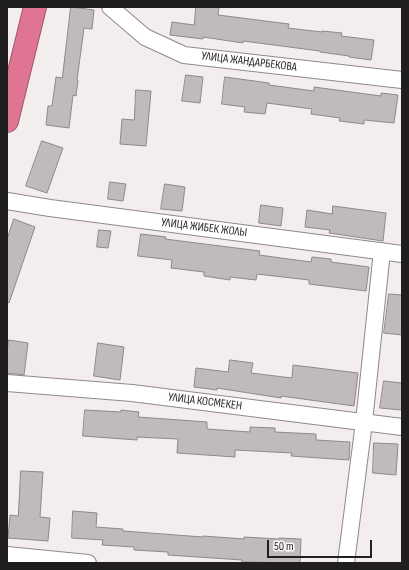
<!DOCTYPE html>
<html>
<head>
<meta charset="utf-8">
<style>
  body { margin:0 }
  #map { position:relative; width:409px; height:570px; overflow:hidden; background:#f4edee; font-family:"Sofia Sans Condensed",sans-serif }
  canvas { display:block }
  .frame { position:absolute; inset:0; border:8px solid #201e1f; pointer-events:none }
  .scale { position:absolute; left:267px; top:540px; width:105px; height:18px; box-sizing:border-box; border:2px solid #201e1f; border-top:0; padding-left:5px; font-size:12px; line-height:14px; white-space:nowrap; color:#201e1f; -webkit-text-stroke:3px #fefbfc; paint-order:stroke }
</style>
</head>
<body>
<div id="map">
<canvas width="409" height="570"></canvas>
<div class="frame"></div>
<div class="scale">50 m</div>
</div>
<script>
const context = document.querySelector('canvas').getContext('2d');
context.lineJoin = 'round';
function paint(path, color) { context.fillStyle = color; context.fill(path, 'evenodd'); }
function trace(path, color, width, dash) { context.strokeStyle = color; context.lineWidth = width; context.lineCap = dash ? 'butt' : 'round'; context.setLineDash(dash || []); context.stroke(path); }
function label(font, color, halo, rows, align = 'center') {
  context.font = font + ' "Sofia Sans Condensed",sans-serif'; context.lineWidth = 3; context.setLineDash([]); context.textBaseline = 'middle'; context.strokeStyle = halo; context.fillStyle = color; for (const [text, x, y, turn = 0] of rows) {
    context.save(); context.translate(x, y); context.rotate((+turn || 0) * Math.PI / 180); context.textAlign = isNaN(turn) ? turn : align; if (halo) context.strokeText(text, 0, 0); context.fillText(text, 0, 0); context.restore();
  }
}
const building = new Path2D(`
  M 71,7 L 94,10 L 92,29 L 84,28 L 77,80 L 78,80 L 76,96 L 73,95 L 69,128 L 46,125 L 48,106 L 52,106 L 56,77 L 62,78 Z
  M 196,7 L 219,7 L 218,15 L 289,24 L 288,28 L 322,32 L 322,31 L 342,33 L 341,36 L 374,40 L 371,60 L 349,57 L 349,56 L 320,52 L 320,51 L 243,41 L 243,43 L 203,37 L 203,39 L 170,35 L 172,22 L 194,25 Z
  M 186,75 L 203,77 L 200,103 L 182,101 Z
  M 225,77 L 269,83 L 269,85 L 314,91 L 314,87 L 381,96 L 381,93 L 398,95 L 394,123 L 364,120 L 364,124 L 339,121 L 340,118 L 311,114 L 312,109 L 267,103 L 265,114 L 244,112 L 245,107 L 222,104 Z
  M 136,90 L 151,91 L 146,146 L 120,144 L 122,119 L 134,120 Z
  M 42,141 L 63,148 L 47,193 L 26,186 Z
  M 110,182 L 126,184 L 123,201 L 108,199 Z
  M 165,184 L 185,187 L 182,211 L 161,209 Z
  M 261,205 L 283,208 L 281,226 L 259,223 Z
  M 333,206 L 386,213 L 383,241 L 329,233 L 330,230 L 305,227 L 307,210 L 332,214 Z
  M 14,219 L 35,227 L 9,303 L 7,302 L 7,240 Z
  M 99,230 L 111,231 L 108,248 L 97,247 Z
  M 141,234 L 166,237 L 165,239 L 260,251 L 259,255 L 311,262 L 312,257 L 331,259 L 331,262 L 369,267 L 366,291 L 309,284 L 309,280 L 257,274 L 256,280 L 230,277 L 230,280 L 204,276 L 204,272 L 171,268 L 172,260 L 138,256 Z
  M 389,294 L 402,295 L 402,335 L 384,333 Z
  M 9,340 L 28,343 L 24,375 L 7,373 L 7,352 Z
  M 98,343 L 124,347 L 120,380 L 94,376 Z
  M 230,360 L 253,363 L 251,373 L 292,378 L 293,365 L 358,373 L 354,406 L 281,396 L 281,398 L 217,388 L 217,390 L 194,387 L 196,368 L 228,372 Z
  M 384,381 L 402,383 L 402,410 L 380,408 Z
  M 85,410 L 121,412 L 121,410 L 139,412 L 138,417 L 207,422 L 207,429 L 250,432 L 250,427 L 275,428 L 275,432 L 316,434 L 316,440 L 350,442 L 349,460 L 291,456 L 292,453 L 235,450 L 235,457 L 177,453 L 178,439 L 137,437 L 137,440 L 83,436 Z
  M 374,443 L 398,444 L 396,475 L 373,473 Z
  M 21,471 L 43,472 L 40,517 L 50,518 L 48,541 L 8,538 L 10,515 L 18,516 Z
  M 73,511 L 97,513 L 96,527 L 123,529 L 123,531 L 203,537 L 203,536 L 244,539 L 244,537 L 279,539 L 279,538 L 301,539 L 300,563 L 242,562 L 242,560 L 168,555 L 168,552 L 134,550 L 134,547 L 102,545 L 103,540 L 72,538 Z`);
const minor = new Path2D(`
  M 110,7 L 145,37 L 184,55 L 402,80
  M 7,201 L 50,208 L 402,254
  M 7,383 L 132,393 L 402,427
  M 7,555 L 88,563
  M 346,563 L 364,422 L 382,251`);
const highway = new Path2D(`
  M 7,121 L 35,7`);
const streetNames = [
  ["УЛИЦА ЖАНДАРБЕКОВА",249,62,7],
  ["УЛИЦА ЖИБЕК ЖОЛЫ",204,228,7],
  ["УЛИЦА КОСМЕКЕН",205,402,7]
];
paint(building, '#c1babc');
trace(building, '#8e8889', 1);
trace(minor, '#8f898a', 18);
trace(highway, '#9c576a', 24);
trace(minor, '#fff', 16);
trace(highway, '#df7592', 22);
label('12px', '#201e1f', '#fefbfc', streetNames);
</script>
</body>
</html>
